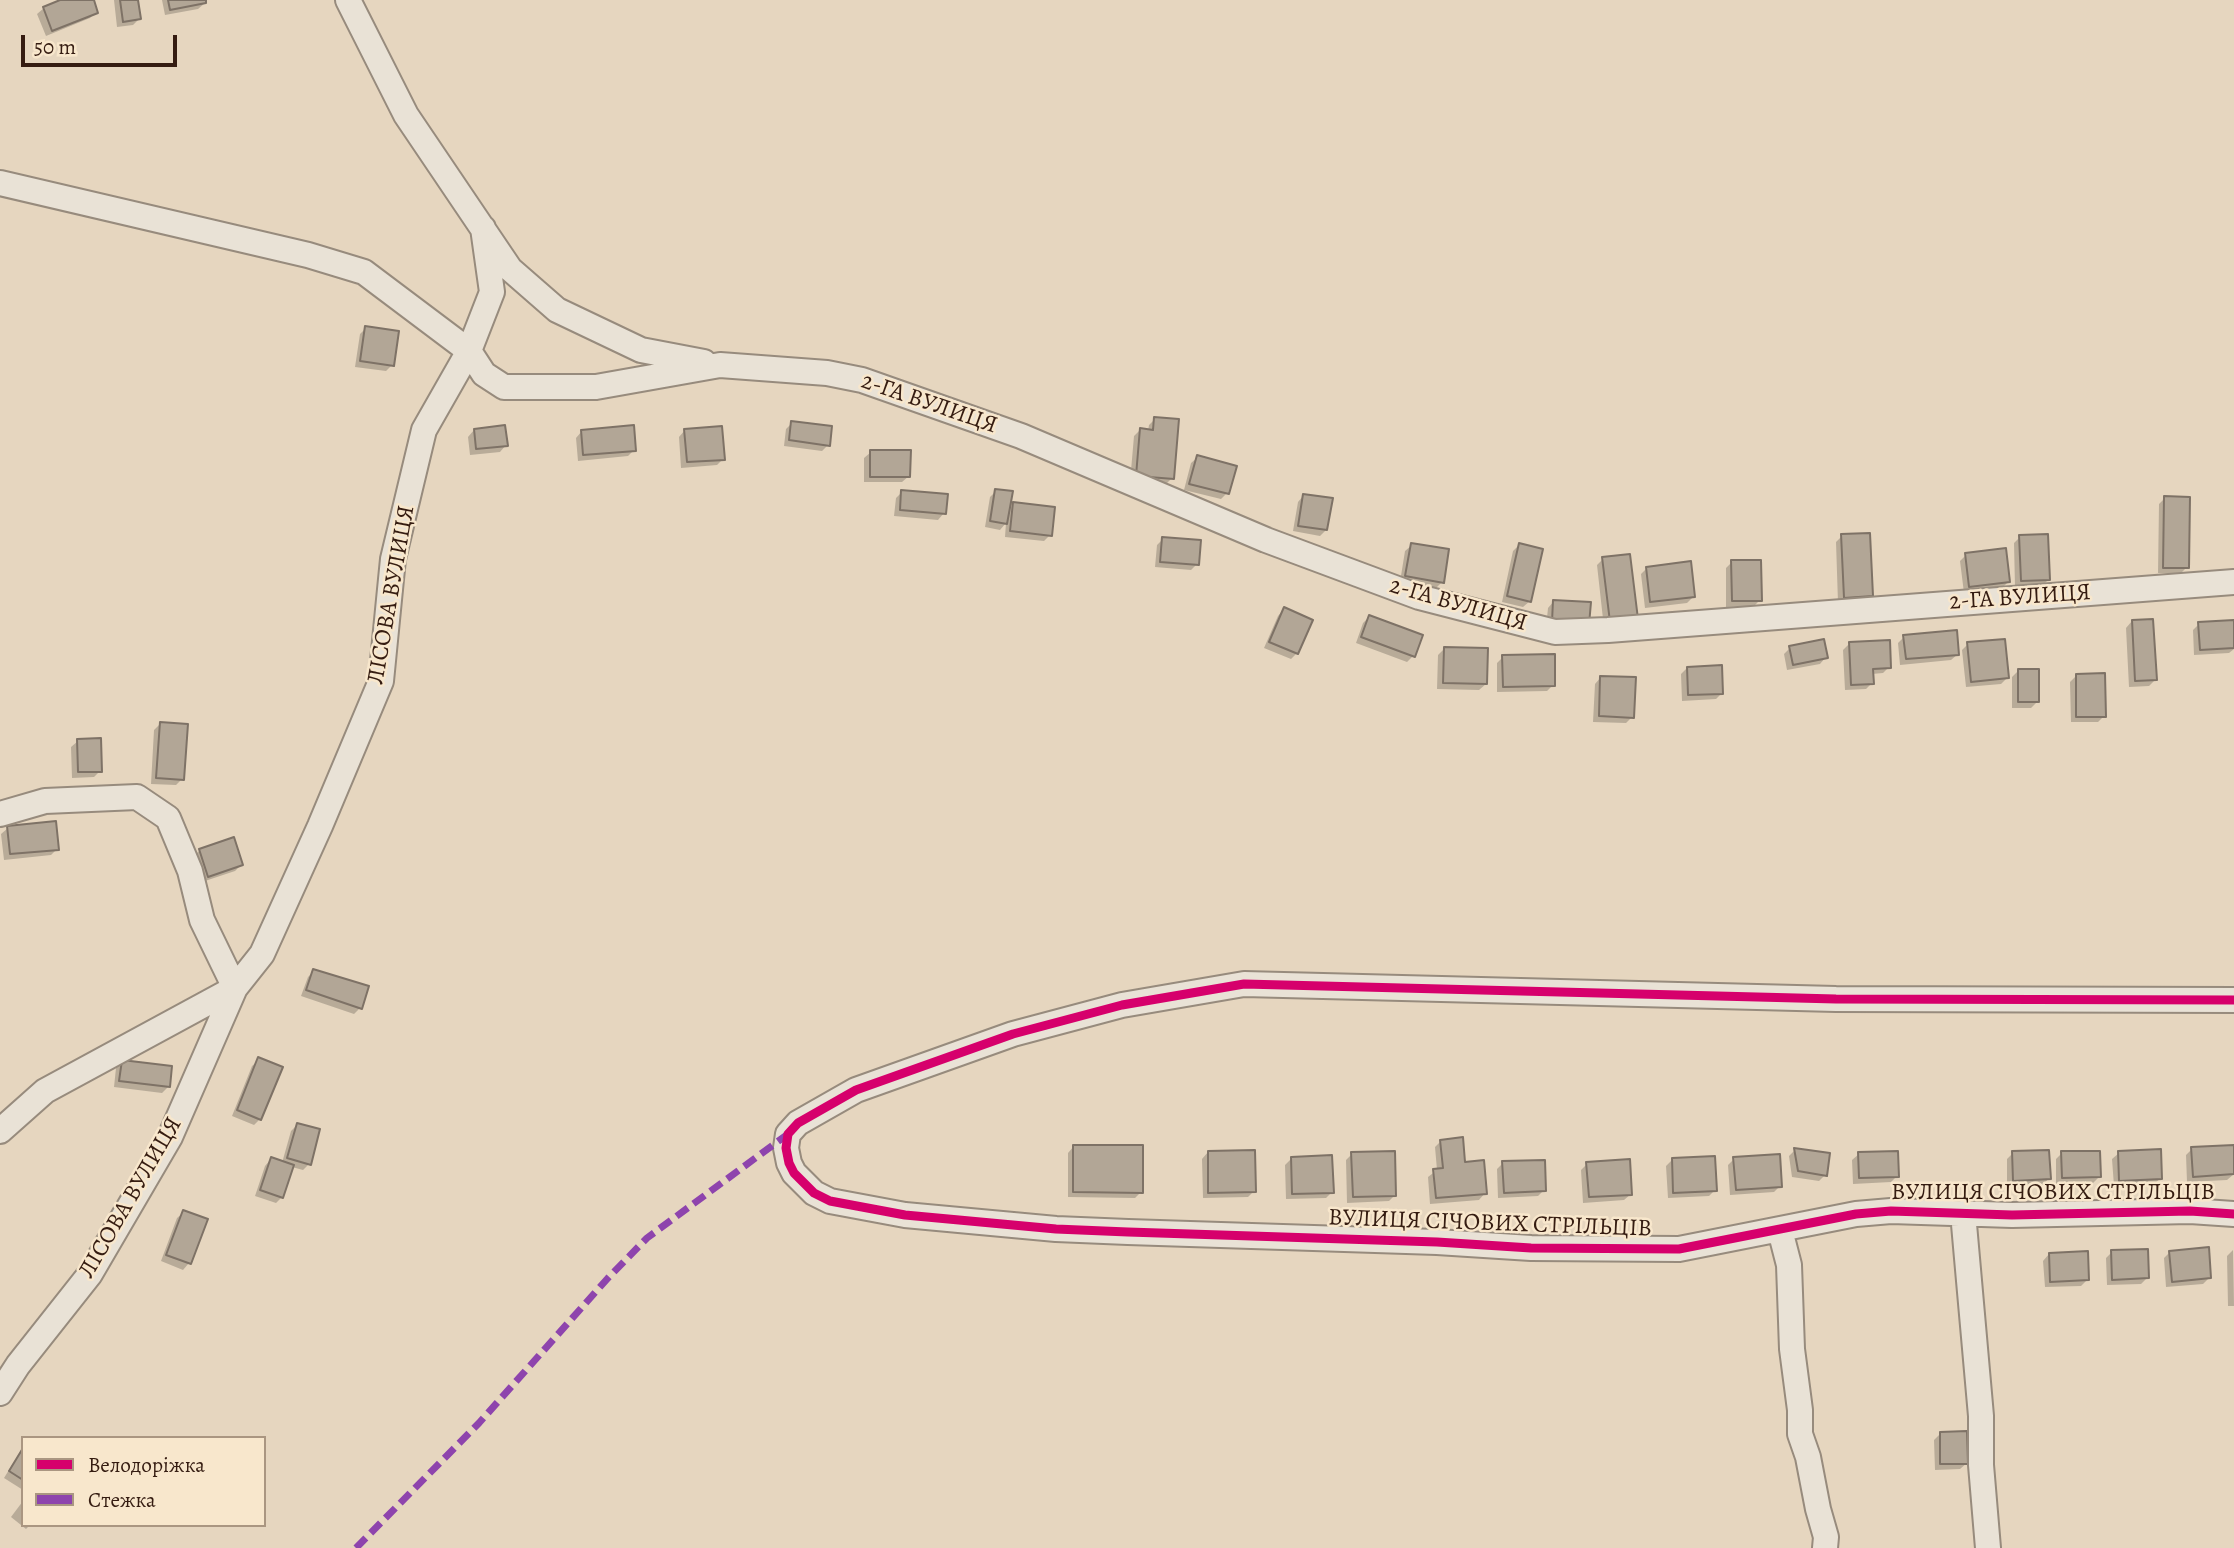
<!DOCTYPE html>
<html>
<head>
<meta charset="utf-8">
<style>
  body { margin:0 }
  #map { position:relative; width:2234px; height:1548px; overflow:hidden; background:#e6d6bf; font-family:Alegreya,serif }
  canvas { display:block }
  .legend { position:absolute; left:21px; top:1436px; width:245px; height:91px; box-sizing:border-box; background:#f8e7cc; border:2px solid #aa9681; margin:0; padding:9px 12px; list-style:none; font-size:21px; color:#351c11 }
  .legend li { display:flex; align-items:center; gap:14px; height:35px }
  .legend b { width:35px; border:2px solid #aa9681 }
  .scale { position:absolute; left:21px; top:35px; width:156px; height:32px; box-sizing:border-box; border:4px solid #351c11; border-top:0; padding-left:9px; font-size:21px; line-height:24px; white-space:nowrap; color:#351c11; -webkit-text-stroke:5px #f8e7cc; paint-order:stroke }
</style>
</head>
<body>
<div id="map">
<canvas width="2234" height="1548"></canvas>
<ul class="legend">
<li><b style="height:9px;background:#d6006c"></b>Велодоріжка</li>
<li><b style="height:9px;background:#8e44ad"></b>Стежка</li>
</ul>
<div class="scale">50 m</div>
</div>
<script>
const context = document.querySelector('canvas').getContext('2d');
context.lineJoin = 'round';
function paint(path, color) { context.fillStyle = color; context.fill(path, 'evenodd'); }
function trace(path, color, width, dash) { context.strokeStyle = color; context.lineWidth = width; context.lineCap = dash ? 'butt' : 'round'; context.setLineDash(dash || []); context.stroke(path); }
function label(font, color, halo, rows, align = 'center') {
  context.font = font + ' Alegreya,serif'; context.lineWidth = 5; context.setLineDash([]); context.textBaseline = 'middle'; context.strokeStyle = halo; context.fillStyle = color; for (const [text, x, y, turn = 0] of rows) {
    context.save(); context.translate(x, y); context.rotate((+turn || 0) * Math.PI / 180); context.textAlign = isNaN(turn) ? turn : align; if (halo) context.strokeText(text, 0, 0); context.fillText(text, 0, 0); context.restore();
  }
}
const shadow = new Path2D(`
  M 65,0 L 92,0 L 96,12 L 90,18 L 46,36 L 37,14 L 44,8 Z
  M 114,0 L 137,0 L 139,19 L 133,25 L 117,27 Z
  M 162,0 L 204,0 L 205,3 L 198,9 L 165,15 Z
  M 366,328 L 392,365 L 386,371 L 355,367 L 360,334 Z
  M 1155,419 L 1172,478 L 1166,484 L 1130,482 L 1134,436 L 1140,430 L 1148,431 L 1149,425 Z
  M 792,423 L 828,445 L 822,451 L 784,446 L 786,429 Z
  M 474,430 L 506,445 L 500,452 L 470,455 L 468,437 Z
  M 685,430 L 723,459 L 717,465 L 681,468 L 679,437 Z
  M 582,431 L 634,450 L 628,456 L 578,461 L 576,438 Z
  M 871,452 L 909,476 L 902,482 L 864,482 L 864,458 Z
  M 1198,457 L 1227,493 L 1221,499 L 1184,490 L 1191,463 Z
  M 996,491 L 1008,510 L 1014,504 L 1050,535 L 1044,541 L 1005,537 L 1006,523 L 1000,530 L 985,527 L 990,497 Z
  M 902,492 L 944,513 L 938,520 L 894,516 L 896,498 Z
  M 1304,495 L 1326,530 L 1320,536 L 1293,531 L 1298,502 Z
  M 2165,498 L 2187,567 L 2181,573 L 2158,573 L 2159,504 Z
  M 1842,536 L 1871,596 L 1865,602 L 1838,603 L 1836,542 Z
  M 2020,537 L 2048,580 L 2042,586 L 2015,587 L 2014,543 Z
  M 1163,539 L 1197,564 L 1191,570 L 1155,567 L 1157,545 Z
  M 1412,545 L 1442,582 L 1436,588 L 1400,582 L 1405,551 Z
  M 1519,545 L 1530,601 L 1523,607 L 1502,602 L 1513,551 Z
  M 1966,555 L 2008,582 L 2002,588 L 1964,593 L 1960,561 Z
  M 1603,559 L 1636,619 L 1604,628 L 1597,565 Z
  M 1732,562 L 1760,600 L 1754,606 L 1726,607 L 1726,568 Z
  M 1647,568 L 1693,597 L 1687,603 L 1645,608 L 1641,574 Z
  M 1554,601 L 1581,630 L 1546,628 L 1548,608 Z
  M 1284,609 L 1297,653 L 1291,659 L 1264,648 L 1278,616 Z
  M 1369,617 L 1413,656 L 1407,662 L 1356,643 L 1363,623 Z
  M 2132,621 L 2155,680 L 2149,686 L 2129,687 L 2126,628 Z
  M 2234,622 L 2234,649 L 2229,653 L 2194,655 L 2193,630 L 2199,624 Z
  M 1904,637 L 1958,654 L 1951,660 L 1900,665 L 1898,643 Z
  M 1850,643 L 1889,667 L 1883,673 L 1872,674 L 1872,683 L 1866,689 L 1845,690 L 1843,650 Z
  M 1968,644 L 2007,678 L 2001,684 L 1966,687 L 1962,650 Z
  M 1790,648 L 1826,657 L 1820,664 L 1787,670 L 1784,654 Z
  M 1444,649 L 1486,684 L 1479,690 L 1437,689 L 1438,655 Z
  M 1503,657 L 1553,685 L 1547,691 L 1497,692 L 1497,663 Z
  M 1687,668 L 1722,693 L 1716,699 L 1682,701 L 1681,674 Z
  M 2018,671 L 2037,702 L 2031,708 L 2012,708 L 2012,677 Z
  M 2076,676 L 2104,716 L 2098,722 L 2071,722 L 2070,682 Z
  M 1601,677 L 1632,717 L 1626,723 L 1593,722 L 1595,684 Z
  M 160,724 L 182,779 L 176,785 L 151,784 L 154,730 Z
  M 78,741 L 100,771 L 94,777 L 72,778 L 71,747 Z
  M 8,828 L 57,849 L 51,855 L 4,860 L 1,834 Z
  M 200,850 L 241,865 L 235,871 L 202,882 L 194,856 Z
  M 314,971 L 360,1008 L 354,1014 L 301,996 L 308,977 Z
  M 259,1060 L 260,1119 L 254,1125 L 232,1116 L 252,1066 Z
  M 123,1062 L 168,1087 L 162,1093 L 114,1087 L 116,1068 Z
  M 297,1125 L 309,1164 L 303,1170 L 292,1167 L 282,1197 L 276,1203 L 255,1196 L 265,1166 L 271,1159 L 282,1163 L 291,1131 Z
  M 1441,1141 L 1463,1164 L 1485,1193 L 1479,1200 L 1430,1204 L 1428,1177 L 1437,1170 L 1435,1147 Z
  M 1074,1146 L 1141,1192 L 1135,1198 L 1068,1197 L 1068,1153 Z
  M 2192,1149 L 2234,1174 L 2227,1180 L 2187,1182 L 2186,1155 Z
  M 1795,1150 L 1825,1175 L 1819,1181 L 1792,1177 L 1789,1156 Z
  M 1208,1152 L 1254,1191 L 1248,1197 L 1203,1198 L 1202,1159 Z
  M 2013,1153 L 2049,1178 L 2043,1185 L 2007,1186 L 2007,1159 Z
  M 2062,1153 L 2099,1177 L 2093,1183 L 2056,1184 L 2056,1159 Z
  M 2119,1153 L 2161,1178 L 2154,1184 L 2114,1186 L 2112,1159 Z
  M 1352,1154 L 1395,1195 L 1389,1201 L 1347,1203 L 1346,1160 Z
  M 1859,1154 L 1897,1176 L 1891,1182 L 1853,1184 L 1852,1160 Z
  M 1291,1159 L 1332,1192 L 1326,1198 L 1286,1199 L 1285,1165 Z
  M 1734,1159 L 1780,1186 L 1774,1192 L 1730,1195 L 1728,1165 Z
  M 1672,1160 L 1715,1190 L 1709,1196 L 1668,1198 L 1666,1166 Z
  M 1503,1163 L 1544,1190 L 1538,1196 L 1498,1198 L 1497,1169 Z
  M 1587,1164 L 1631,1194 L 1624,1200 L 1583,1203 L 1581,1170 Z
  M 184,1212 L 206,1220 L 189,1263 L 183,1270 L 161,1261 L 177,1218 Z
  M 2233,1250 L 2234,1306 L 2228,1306 L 2227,1256 Z
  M 2112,1252 L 2147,1278 L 2141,1284 L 2107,1285 L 2106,1258 Z
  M 2170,1252 L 2209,1278 L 2203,1284 L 2166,1287 L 2164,1258 Z
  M 2049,1254 L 2088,1279 L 2081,1286 L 2045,1287 L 2043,1261 Z
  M 1940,1434 L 1967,1463 L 1960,1469 L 1935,1470 L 1934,1440 Z
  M 23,1447 L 23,1490 L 4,1478 Z
  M 23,1501 L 23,1525 L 30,1525 L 26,1529 L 11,1517 Z`);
const building = new Path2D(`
  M 60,0 L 94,0 L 98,13 L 52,31 L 43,7 Z
  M 120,0 L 138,0 L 141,19 L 123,22 Z
  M 168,0 L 206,0 L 206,3 L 170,10 Z
  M 365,326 L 399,331 L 394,366 L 360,361 Z
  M 1154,417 L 1179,419 L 1174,479 L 1136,476 L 1140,428 L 1153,430 Z
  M 791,421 L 832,426 L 830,446 L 789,440 Z
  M 505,425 L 508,446 L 476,449 L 474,429 Z
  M 634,425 L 636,451 L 583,455 L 581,430 Z
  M 722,426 L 725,460 L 687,462 L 684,429 Z
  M 870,450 L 911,450 L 910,477 L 870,477 Z
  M 1197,455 L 1237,466 L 1229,494 L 1189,484 Z
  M 995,489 L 1013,491 L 1007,524 L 990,521 Z
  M 901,490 L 948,494 L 946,514 L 900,510 Z
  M 1303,494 L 1333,498 L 1327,530 L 1298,526 Z
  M 2164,496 L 2190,497 L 2189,568 L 2163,568 Z
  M 1013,502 L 1055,507 L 1052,536 L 1010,531 Z
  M 1870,533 L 1873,596 L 1844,598 L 1841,534 Z
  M 2048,534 L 2050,580 L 2021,581 L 2019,535 Z
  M 1162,537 L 1201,540 L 1199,565 L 1160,562 Z
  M 1411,543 L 1449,549 L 1444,583 L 1405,576 Z
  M 1519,543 L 1543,549 L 1531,602 L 1507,596 Z
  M 2006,548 L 2010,582 L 1969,587 L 1965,553 Z
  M 1630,554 L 1638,619 L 1610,622 L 1602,557 Z
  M 1731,560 L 1761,560 L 1762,601 L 1732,601 Z
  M 1691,561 L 1695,597 L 1650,602 L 1646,567 Z
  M 1553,600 L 1591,602 L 1589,625 L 1552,622 Z
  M 1284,607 L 1313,620 L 1298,654 L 1269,642 Z
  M 1369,615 L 1423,635 L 1415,657 L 1361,637 Z
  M 2153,619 L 2157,680 L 2135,681 L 2132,620 Z
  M 2234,620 L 2234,648 L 2200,650 L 2198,622 Z
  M 1957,630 L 1959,655 L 1906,659 L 1903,635 Z
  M 1824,639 L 1828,658 L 1793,665 L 1789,646 Z
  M 2005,639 L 2009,678 L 1971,682 L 1967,642 Z
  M 1890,640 L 1891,668 L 1873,669 L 1874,684 L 1851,685 L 1849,642 Z
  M 1444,647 L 1488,648 L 1487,684 L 1443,683 Z
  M 1555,654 L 1555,686 L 1503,687 L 1502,655 Z
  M 1722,665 L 1723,694 L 1688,695 L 1687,667 Z
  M 2018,669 L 2039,669 L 2039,702 L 2018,702 Z
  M 2105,673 L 2106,717 L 2076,717 L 2076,674 Z
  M 1600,676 L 1636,677 L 1634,718 L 1599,716 Z
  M 160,722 L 188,724 L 184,780 L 156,778 Z
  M 101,738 L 102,772 L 78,772 L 77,739 Z
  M 56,821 L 59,850 L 10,854 L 7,826 Z
  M 234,837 L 243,865 L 208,877 L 199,849 Z
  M 313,969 L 369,986 L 362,1009 L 306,990 Z
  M 258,1057 L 283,1067 L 261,1120 L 237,1110 Z
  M 122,1060 L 172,1066 L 170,1087 L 119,1081 Z
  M 297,1123 L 320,1129 L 311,1165 L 287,1158 Z
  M 1463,1137 L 1465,1162 L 1484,1160 L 1487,1194 L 1436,1198 L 1433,1169 L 1443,1168 L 1440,1140 Z
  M 1073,1145 L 1143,1145 L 1143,1193 L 1073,1192 Z
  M 2234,1145 L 2234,1174 L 2193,1177 L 2191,1147 Z
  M 1794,1148 L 1830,1153 L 1827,1176 L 1798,1171 Z
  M 2161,1149 L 2162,1179 L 2119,1181 L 2118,1151 Z
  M 1255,1150 L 1256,1192 L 1208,1193 L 1208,1151 Z
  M 2049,1150 L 2051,1179 L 2013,1181 L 2012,1151 Z
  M 1395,1151 L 1396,1196 L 1353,1197 L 1351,1152 Z
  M 1898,1151 L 1899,1177 L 1859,1178 L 1858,1152 Z
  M 2061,1151 L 2100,1151 L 2101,1177 L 2062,1178 Z
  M 1780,1154 L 1782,1187 L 1736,1190 L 1733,1157 Z
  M 1332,1155 L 1334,1193 L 1292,1194 L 1291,1157 Z
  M 1715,1156 L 1717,1191 L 1673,1193 L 1672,1158 Z
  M 271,1157 L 294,1165 L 283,1198 L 260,1190 Z
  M 1630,1159 L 1632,1195 L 1589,1197 L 1586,1162 Z
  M 1545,1160 L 1546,1191 L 1504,1193 L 1502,1161 Z
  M 183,1210 L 208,1219 L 191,1264 L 166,1255 Z
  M 2209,1247 L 2211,1278 L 2172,1282 L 2169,1251 Z
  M 2148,1249 L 2149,1278 L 2112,1280 L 2111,1250 Z
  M 2088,1251 L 2089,1280 L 2050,1282 L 2049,1253 Z
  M 1967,1431 L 1968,1464 L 1940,1464 L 1940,1432 Z
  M 23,1448 L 23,1480 L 9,1471 Z`);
const minor = new Path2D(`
  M 348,0 L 406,115 L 510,269 L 557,310 L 641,350 L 704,362
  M 0,183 L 308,255 L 364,272 L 469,351 L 484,374 L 504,387 L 596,387 L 720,365 L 827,373 L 862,380 L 1021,436 L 1266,540 L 1419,597 L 1555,632 L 1608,630 L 2234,582
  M 0,814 L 45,801 L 137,797 L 168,818 L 190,871 L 202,920 L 235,988 L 45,1091 L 0,1131
  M 2234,1000 L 1836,999 L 1244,984 L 1122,1005 L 1013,1034 L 856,1090 L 798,1123 L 788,1134 L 786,1148 L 789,1163 L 794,1173 L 814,1193 L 830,1201 L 905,1215 L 1056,1229 L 1128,1232 L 1437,1242 L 1531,1248 L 1679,1249 L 1856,1214 L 1891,1211 L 2012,1215 L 2190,1211 L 2234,1214
  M 1963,1213 L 1981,1416 L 1981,1465 L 1988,1548
  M 1780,1230 L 1789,1265 L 1792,1349 L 1800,1410 L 1800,1434 L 1808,1457 L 1818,1509 L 1826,1537 L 1825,1548
  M 0,1393 L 18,1365 L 90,1274 L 170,1137 L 235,988 L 262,954 L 320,826 L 381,681 L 393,559 L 424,430 L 469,351 L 492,292 L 483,228`);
const quiet = new Path2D(`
  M 356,1548 L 479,1423 L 608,1278 L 647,1238 L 788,1134`);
const cycleway = new Path2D(`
  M 2234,1000 L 1836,999 L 1244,984 L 1122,1005 L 1013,1034 L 856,1090 L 798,1123 L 788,1134 L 786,1148 L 789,1163 L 794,1173 L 814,1193 L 830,1201 L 905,1215 L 1056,1229 L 1128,1232 L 1437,1242 L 1531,1248 L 1679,1249 L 1856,1214 L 1891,1211 L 2012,1215 L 2190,1211 L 2234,1214`);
const streetNames = [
  ["2-ГА ВУЛИЦЯ",929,404,19],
  ["ЛІСОВА ВУЛИЦЯ",392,595,-80],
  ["2-ГА ВУЛИЦЯ",2020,598,-4],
  ["2-ГА ВУЛИЦЯ",1458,605,16],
  ["ВУЛИЦЯ СІЧОВИХ СТРІЛЬЦІВ",2053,1193],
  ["ЛІСОВА ВУЛИЦЯ",131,1198,-60],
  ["ВУЛИЦЯ СІЧОВИХ СТРІЛЬЦІВ",1490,1224,2]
];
paint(shadow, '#0003');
paint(building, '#b2a696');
trace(building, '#7e7266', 2);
trace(minor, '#978b7d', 28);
trace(minor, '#e9e2d6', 24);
trace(quiet, '#8e44ad', 7, [14, 7]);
trace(cycleway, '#d6006c', 9);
label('24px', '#351c11', '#f8e7cc', streetNames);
</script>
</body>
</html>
